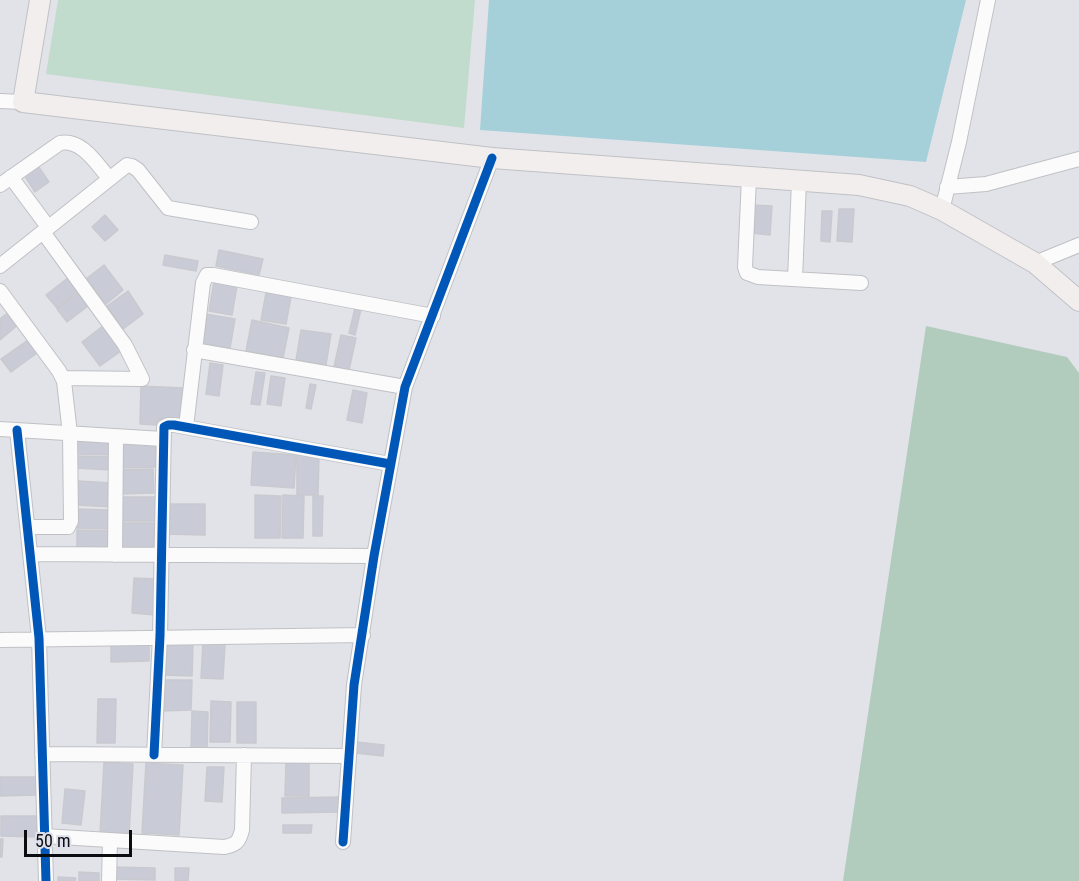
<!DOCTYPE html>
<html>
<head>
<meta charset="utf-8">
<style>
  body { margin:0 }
  #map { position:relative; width:1079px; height:881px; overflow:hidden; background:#e2e3e8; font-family:"Roboto Condensed",sans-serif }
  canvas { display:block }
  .scale { position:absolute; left:24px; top:830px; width:108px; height:27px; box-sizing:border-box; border:3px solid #0c0d10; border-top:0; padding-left:8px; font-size:18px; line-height:21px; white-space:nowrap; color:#0c0d10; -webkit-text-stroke:4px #dee1ec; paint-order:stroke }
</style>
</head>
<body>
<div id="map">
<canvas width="1079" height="881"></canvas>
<div class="scale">50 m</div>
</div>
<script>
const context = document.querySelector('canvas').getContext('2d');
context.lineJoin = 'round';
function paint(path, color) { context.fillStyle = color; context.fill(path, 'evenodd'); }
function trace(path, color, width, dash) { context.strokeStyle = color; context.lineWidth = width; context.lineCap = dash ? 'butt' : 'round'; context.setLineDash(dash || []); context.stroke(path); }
const green = new Path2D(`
  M 58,0 L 475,0 L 464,128 L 46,74 Z`);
const forest = new Path2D(`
  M 926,326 L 1067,357 L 1079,373 L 1079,881 L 843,881 Z`);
const water = new Path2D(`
  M 489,0 L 966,0 L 926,162 L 480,130 Z`);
const building = new Path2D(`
  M 36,163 L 49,182 L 35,192 L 23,173 Z
  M 753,205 L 772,206 L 770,235 L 751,233 Z
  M 839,209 L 854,209 L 852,242 L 837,241 Z
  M 822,211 L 832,211 L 830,242 L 821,241 Z
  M 105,215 L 118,230 L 105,241 L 92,227 Z
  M 219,250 L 263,259 L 259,275 L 216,266 Z
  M 165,255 L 198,261 L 196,271 L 163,265 Z
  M 104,265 L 123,290 L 106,304 L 86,279 Z
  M 69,277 L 79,290 L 57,308 L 46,295 Z
  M 214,282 L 237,286 L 232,315 L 209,311 Z
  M 128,291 L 143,314 L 123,329 L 107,306 Z
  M 78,293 L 88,306 L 67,322 L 57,309 Z
  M 266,293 L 291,297 L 286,324 L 261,320 Z
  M 355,308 L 361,309 L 355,335 L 349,333 Z
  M 10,311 L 20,323 L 0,340 L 0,319 Z
  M 205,314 L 235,319 L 230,348 L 200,343 Z
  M 252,320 L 289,328 L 283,358 L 246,351 Z
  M 103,326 L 121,351 L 100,366 L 82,342 Z
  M 301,330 L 331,334 L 326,365 L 296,360 Z
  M 341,335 L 356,338 L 349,370 L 334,367 Z
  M 28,340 L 37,353 L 11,372 L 1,359 Z
  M 210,363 L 223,365 L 219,396 L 206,394 Z
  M 256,372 L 265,373 L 260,405 L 251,404 Z
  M 271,376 L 285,378 L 281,406 L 267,404 Z
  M 310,384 L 316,385 L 311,409 L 306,408 Z
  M 141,386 L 183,388 L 182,420 L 159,419 L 158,425 L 140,424 Z
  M 353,390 L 367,393 L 362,423 L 347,420 Z
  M 76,439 L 113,441 L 112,455 L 76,454 Z
  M 120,443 L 155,444 L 156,467 L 121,468 Z
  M 253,452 L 296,455 L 294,488 L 251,485 Z
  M 297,455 L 319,455 L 318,495 L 297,495 Z
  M 76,456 L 112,457 L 112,470 L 75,468 Z
  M 153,469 L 154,493 L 120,494 L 120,470 Z
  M 78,481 L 113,483 L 112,507 L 77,505 Z
  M 255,495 L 281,496 L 280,538 L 255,538 Z
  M 283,495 L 304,496 L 303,538 L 282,538 Z
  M 313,496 L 323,496 L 322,536 L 313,536 Z
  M 120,497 L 158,497 L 157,521 L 120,521 Z
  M 163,504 L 205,504 L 205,535 L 163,534 Z
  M 77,509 L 110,510 L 110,529 L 77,528 Z
  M 119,523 L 154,523 L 154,550 L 119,550 Z
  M 77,530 L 110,531 L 110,551 L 77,550 Z
  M 134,578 L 157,579 L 155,615 L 132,613 Z
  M 149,643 L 149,661 L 111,662 L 111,644 Z
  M 163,643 L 193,644 L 192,676 L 162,675 Z
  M 203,643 L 225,644 L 223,679 L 201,678 Z
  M 162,680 L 192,680 L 191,710 L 162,711 Z
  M 98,699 L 116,699 L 115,743 L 97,743 Z
  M 211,701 L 231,702 L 230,742 L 210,742 Z
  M 237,702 L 256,702 L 256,743 L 237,743 Z
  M 192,711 L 208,712 L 207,750 L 191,749 Z
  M 356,742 L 384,745 L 383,756 L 355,753 Z
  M 104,762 L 133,764 L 129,835 L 100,834 Z
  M 286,762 L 309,762 L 309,796 L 285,796 Z
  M 146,763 L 183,765 L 179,835 L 142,833 Z
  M 207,767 L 224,767 L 222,802 L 205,801 Z
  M 0,777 L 36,777 L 36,795 L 0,796 Z
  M 65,789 L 85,791 L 81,825 L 62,823 Z
  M 339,797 L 339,812 L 282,813 L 282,798 Z
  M 1,816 L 39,816 L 38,837 L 1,836 Z
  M 283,825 L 312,825 L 311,833 L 283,833 Z
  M 0,839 L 3,839 L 2,857 L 0,857 Z
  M 112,867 L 155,868 L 155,880 L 111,879 Z
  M 175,868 L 189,868 L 188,881 L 175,881 Z
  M 79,872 L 99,873 L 99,881 L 79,881 Z
  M 58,877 L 76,878 L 75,881 L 58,881 Z`);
const street = new Path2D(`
  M 0,101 L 23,102
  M 11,177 L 48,227
  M 749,177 L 745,267 L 747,273 L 758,277 L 861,283
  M 0,185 L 60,143 C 82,139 96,163 109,178
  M 947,187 L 986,184 L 1079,159
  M 942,210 L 959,142 L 988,0
  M 43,232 L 125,345 L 142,379 L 63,378
  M 1035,263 L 1079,245
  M 0,266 L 127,165 L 132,166 L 138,170 L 168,208 L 251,222
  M 795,279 L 799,181
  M 0,291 L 59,371 L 64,381 L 70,434 L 71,521 L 68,527 L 28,527
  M 194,350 L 405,387
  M 186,427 L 203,283 L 207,275 L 213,275 L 433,316
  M 0,429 L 163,439
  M 17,430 L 39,638 L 46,881
  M 31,554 L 374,556
  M 115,555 L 116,437
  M 0,640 L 363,635
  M 42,754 L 349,756
  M 154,755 L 160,636 L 164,427 L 168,425 L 174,425 L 390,464
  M 44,836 L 224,847 C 236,845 239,842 242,830 L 244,755
  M 343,842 L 354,685 L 374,556 L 405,387 L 492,158
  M 109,881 L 110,840`);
const secondary = new Path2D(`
  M 40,0 L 23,102 L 492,158 L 859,185 L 910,196 L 942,210 L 1035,263 L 1079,301`);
const cycleway = new Path2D(`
  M 17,430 L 39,638 L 46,881
  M 154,755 L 160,636 L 164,427 L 168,425 L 174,425 L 390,464
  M 343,842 L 354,685 L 374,556 L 405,387 L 492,158`);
paint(green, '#c1dbcc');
paint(forest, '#b1cbbd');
paint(water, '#a5d0da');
paint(building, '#c9cbd6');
trace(building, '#c9cacf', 1.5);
trace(street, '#c0c1c5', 16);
trace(secondary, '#c0c1c5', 22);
trace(street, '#fbfbfc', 14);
trace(secondary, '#f2eeee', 20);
trace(cycleway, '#0057b8', 9);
</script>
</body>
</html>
